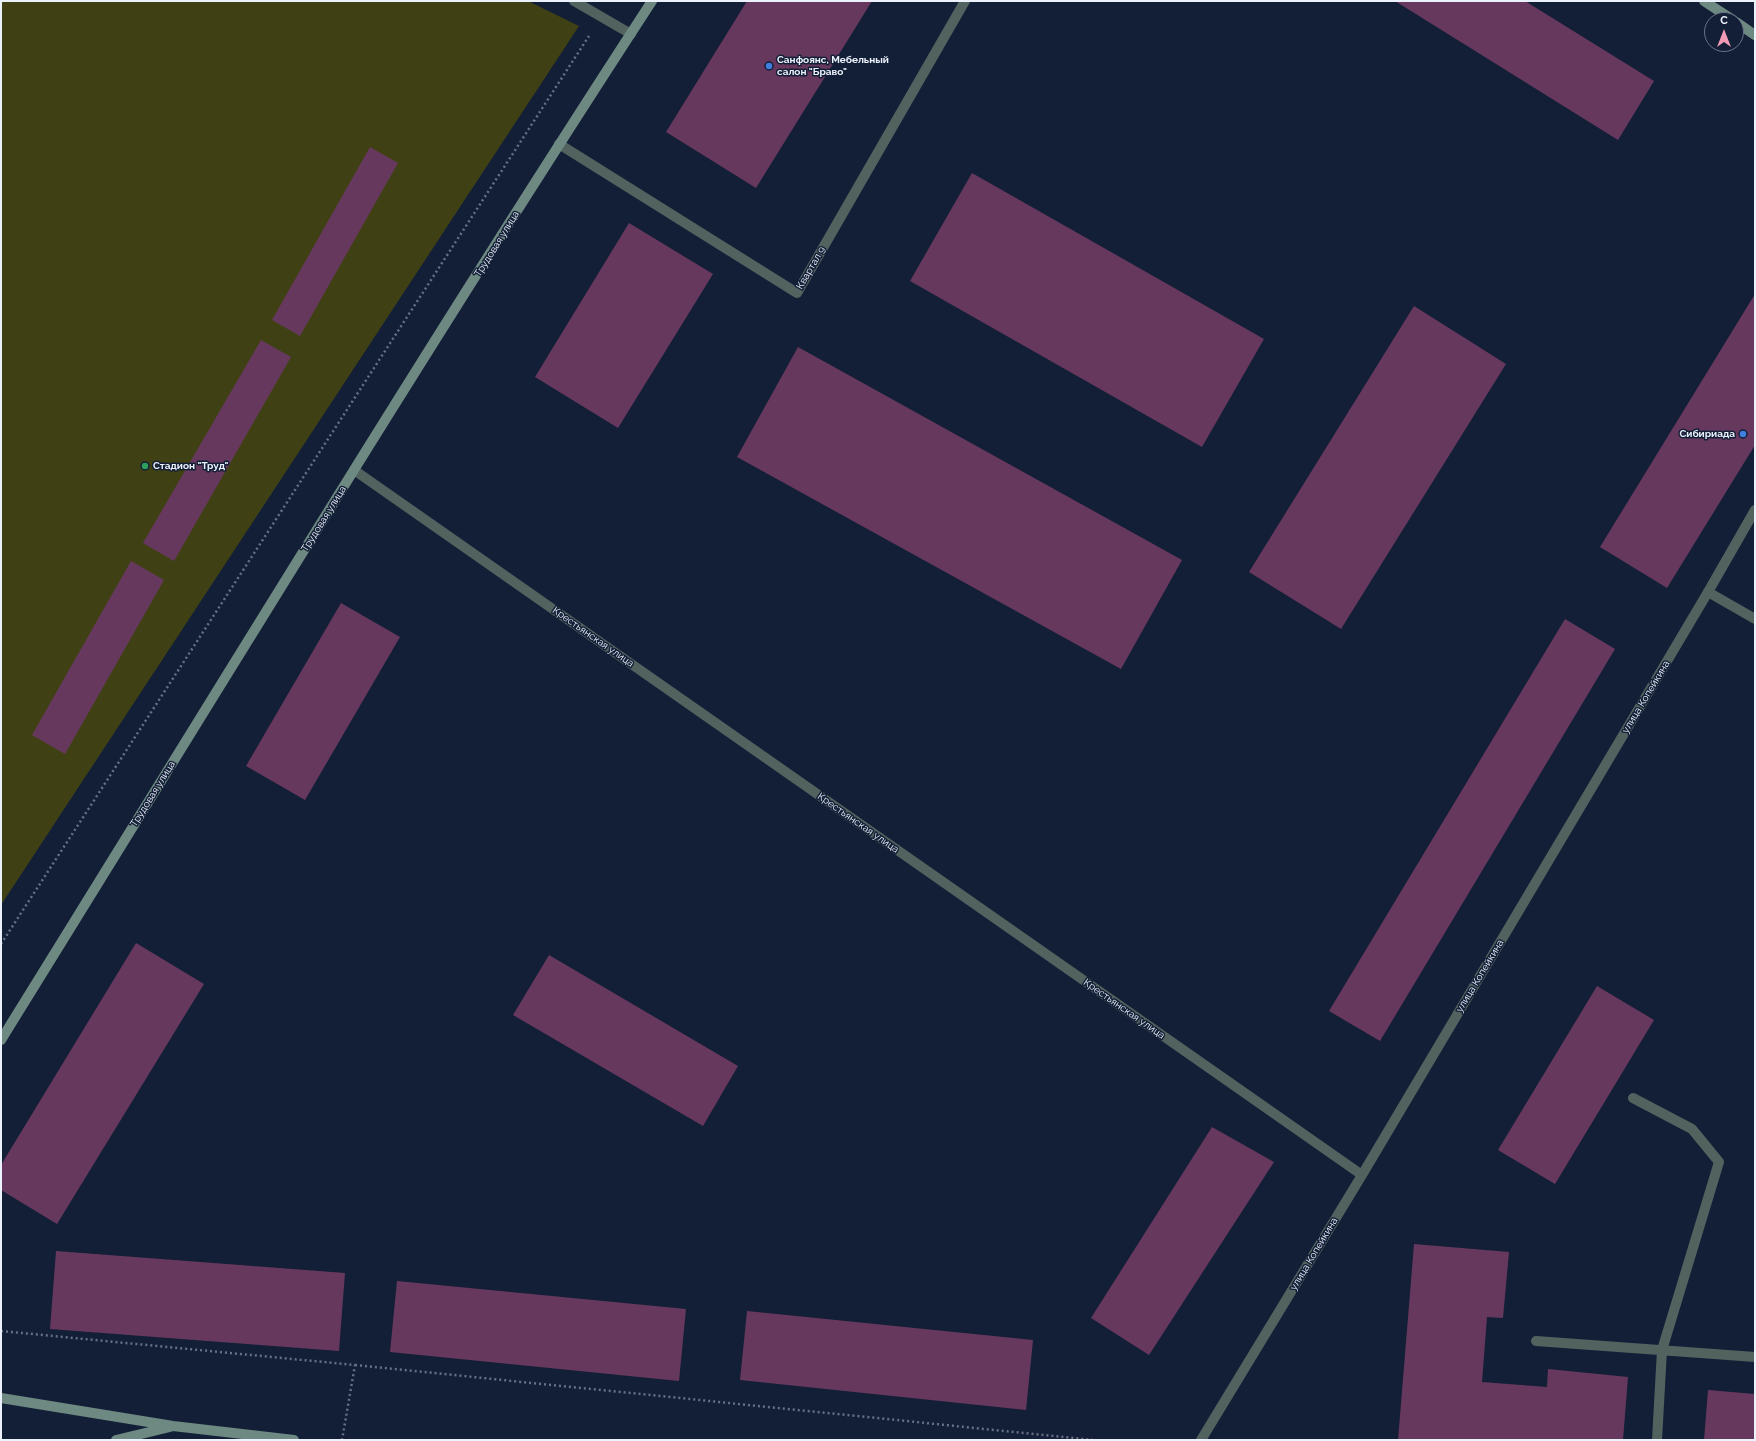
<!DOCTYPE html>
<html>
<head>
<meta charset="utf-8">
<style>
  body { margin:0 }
  #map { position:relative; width:1756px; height:1441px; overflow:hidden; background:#131f37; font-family:Raleway,sans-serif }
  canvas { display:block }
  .frame { position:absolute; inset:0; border:2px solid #ecf2fc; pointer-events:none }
  .north { position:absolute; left:1704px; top:12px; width:40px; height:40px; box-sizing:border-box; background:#131f37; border:1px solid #6a7386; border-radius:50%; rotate:0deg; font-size:11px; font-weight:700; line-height:16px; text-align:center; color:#ecf2fc }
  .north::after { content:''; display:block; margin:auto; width:14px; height:18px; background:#f09ab6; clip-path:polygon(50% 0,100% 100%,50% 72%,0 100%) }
</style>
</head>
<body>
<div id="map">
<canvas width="1756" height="1441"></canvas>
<div class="frame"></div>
<div class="north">С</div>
</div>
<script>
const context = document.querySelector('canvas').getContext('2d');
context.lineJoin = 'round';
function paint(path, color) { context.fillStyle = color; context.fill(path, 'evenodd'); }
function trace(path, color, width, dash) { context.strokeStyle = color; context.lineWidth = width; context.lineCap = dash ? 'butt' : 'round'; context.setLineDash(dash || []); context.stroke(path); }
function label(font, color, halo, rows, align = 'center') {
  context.font = font + ' Raleway,sans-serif'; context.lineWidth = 3; context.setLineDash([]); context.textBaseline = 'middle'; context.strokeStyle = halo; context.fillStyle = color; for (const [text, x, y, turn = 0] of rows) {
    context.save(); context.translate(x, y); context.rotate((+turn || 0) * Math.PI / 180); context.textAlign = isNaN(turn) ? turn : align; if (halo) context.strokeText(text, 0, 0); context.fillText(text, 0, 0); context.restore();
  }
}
const green = new Path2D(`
  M 1,1 L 528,1 L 579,26 L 1,905 Z`);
const building = new Path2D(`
  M 747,1 L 872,1 L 756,188 L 666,132 Z
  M 1395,1 L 1525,1 L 1654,81 L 1618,140 Z
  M 370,147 L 398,163 L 300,336 L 272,320 Z
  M 972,173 L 1264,339 L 1202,447 L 910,281 Z
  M 629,223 L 713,274 L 618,428 L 535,377 Z
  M 1755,294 L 1755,445 L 1667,588 L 1600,547 Z
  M 1414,306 L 1506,364 L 1341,629 L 1249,572 Z
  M 261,340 L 291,357 L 174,561 L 143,543 Z
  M 798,347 L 1182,560 L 1121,669 L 737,457 Z
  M 131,561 L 164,580 L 65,754 L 32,735 Z
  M 341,603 L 400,637 L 305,800 L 246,766 Z
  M 1565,619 L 1615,649 L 1380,1041 L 1329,1011 Z
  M 136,943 L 204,984 L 57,1224 L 1,1190 L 1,1165 Z
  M 549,955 L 738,1066 L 703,1126 L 513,1015 Z
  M 1597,986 L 1654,1020 L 1555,1184 L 1498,1150 Z
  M 1212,1127 L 1274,1162 L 1149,1355 L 1091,1318 Z
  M 1414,1244 L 1509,1252 L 1503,1318 L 1487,1317 L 1482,1382 L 1547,1387 L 1548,1369 L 1628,1377 L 1623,1440 L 1398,1440 Z
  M 56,1251 L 345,1273 L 339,1351 L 50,1329 Z
  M 397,1281 L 686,1309 L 679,1381 L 390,1352 Z
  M 747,1311 L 1033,1340 L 1026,1410 L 740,1380 Z
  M 1708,1390 L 1755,1394 L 1755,1440 L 1704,1440 Z`);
const path = new Path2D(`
  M 1,944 L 589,36
  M 1,1331 L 355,1365 L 342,1440
  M 355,1365 L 1093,1440`);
const lane = new Path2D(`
  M 1708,592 L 1755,619
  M 1633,1098 L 1692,1129 L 1719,1162 L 1662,1350 L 1657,1440
  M 1536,1341 L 1755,1357`);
const street = new Path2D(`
  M 574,1 L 631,34
  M 559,144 L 797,293 L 965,1
  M 354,470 L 1362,1175
  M 1201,1440 L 1362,1175 L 1708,592 L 1755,510`);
const secondary = new Path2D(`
  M 1704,1 L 1733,20
  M 1736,22 L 1755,35
  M 1,1040 C 217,692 429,343 652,1
  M 1,1398 L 173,1426 L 294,1440
  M 116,1440 L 170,1427`);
const markers = [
  [769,66,4,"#3f7fe0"],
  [1743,434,4,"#3f7fe0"],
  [145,466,4,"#2e9e5b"]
];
const poiNames = [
  ["Санфоянс, Мебельный",777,60],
  ["салон \"Браво\"",777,72],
  ["Сибириада",1735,434,"right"],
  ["Стадион \"Труд\"",153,466]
];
const streetNames = [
  ["Трудовая улица",497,244,-58],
  ["Квартал 9",811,268,-60],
  ["Трудовая улица",324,519,-58],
  ["Крестьянская улица",593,637,35],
  ["улица Копейкина",1646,697,-59],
  ["Трудовая улица",153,794,-58],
  ["Крестьянская улица",858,823,35],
  ["улица Копейкина",1480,976,-59],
  ["Крестьянская улица",1124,1009,35],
  ["улица Копейкина",1314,1254,-59]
];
paint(green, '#3f4114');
paint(building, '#67385e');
trace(path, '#677183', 2.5, [2, 3]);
trace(lane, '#52635f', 10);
trace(street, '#52635f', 10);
trace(secondary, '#6e8982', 10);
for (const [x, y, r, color] of markers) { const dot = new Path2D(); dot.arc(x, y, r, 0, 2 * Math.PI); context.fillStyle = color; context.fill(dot); trace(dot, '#131f37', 1.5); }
label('bold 10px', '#ecf2fc', '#131f37', poiNames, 'left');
label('10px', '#ecf2fc', '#131f37', streetNames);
</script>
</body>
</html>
